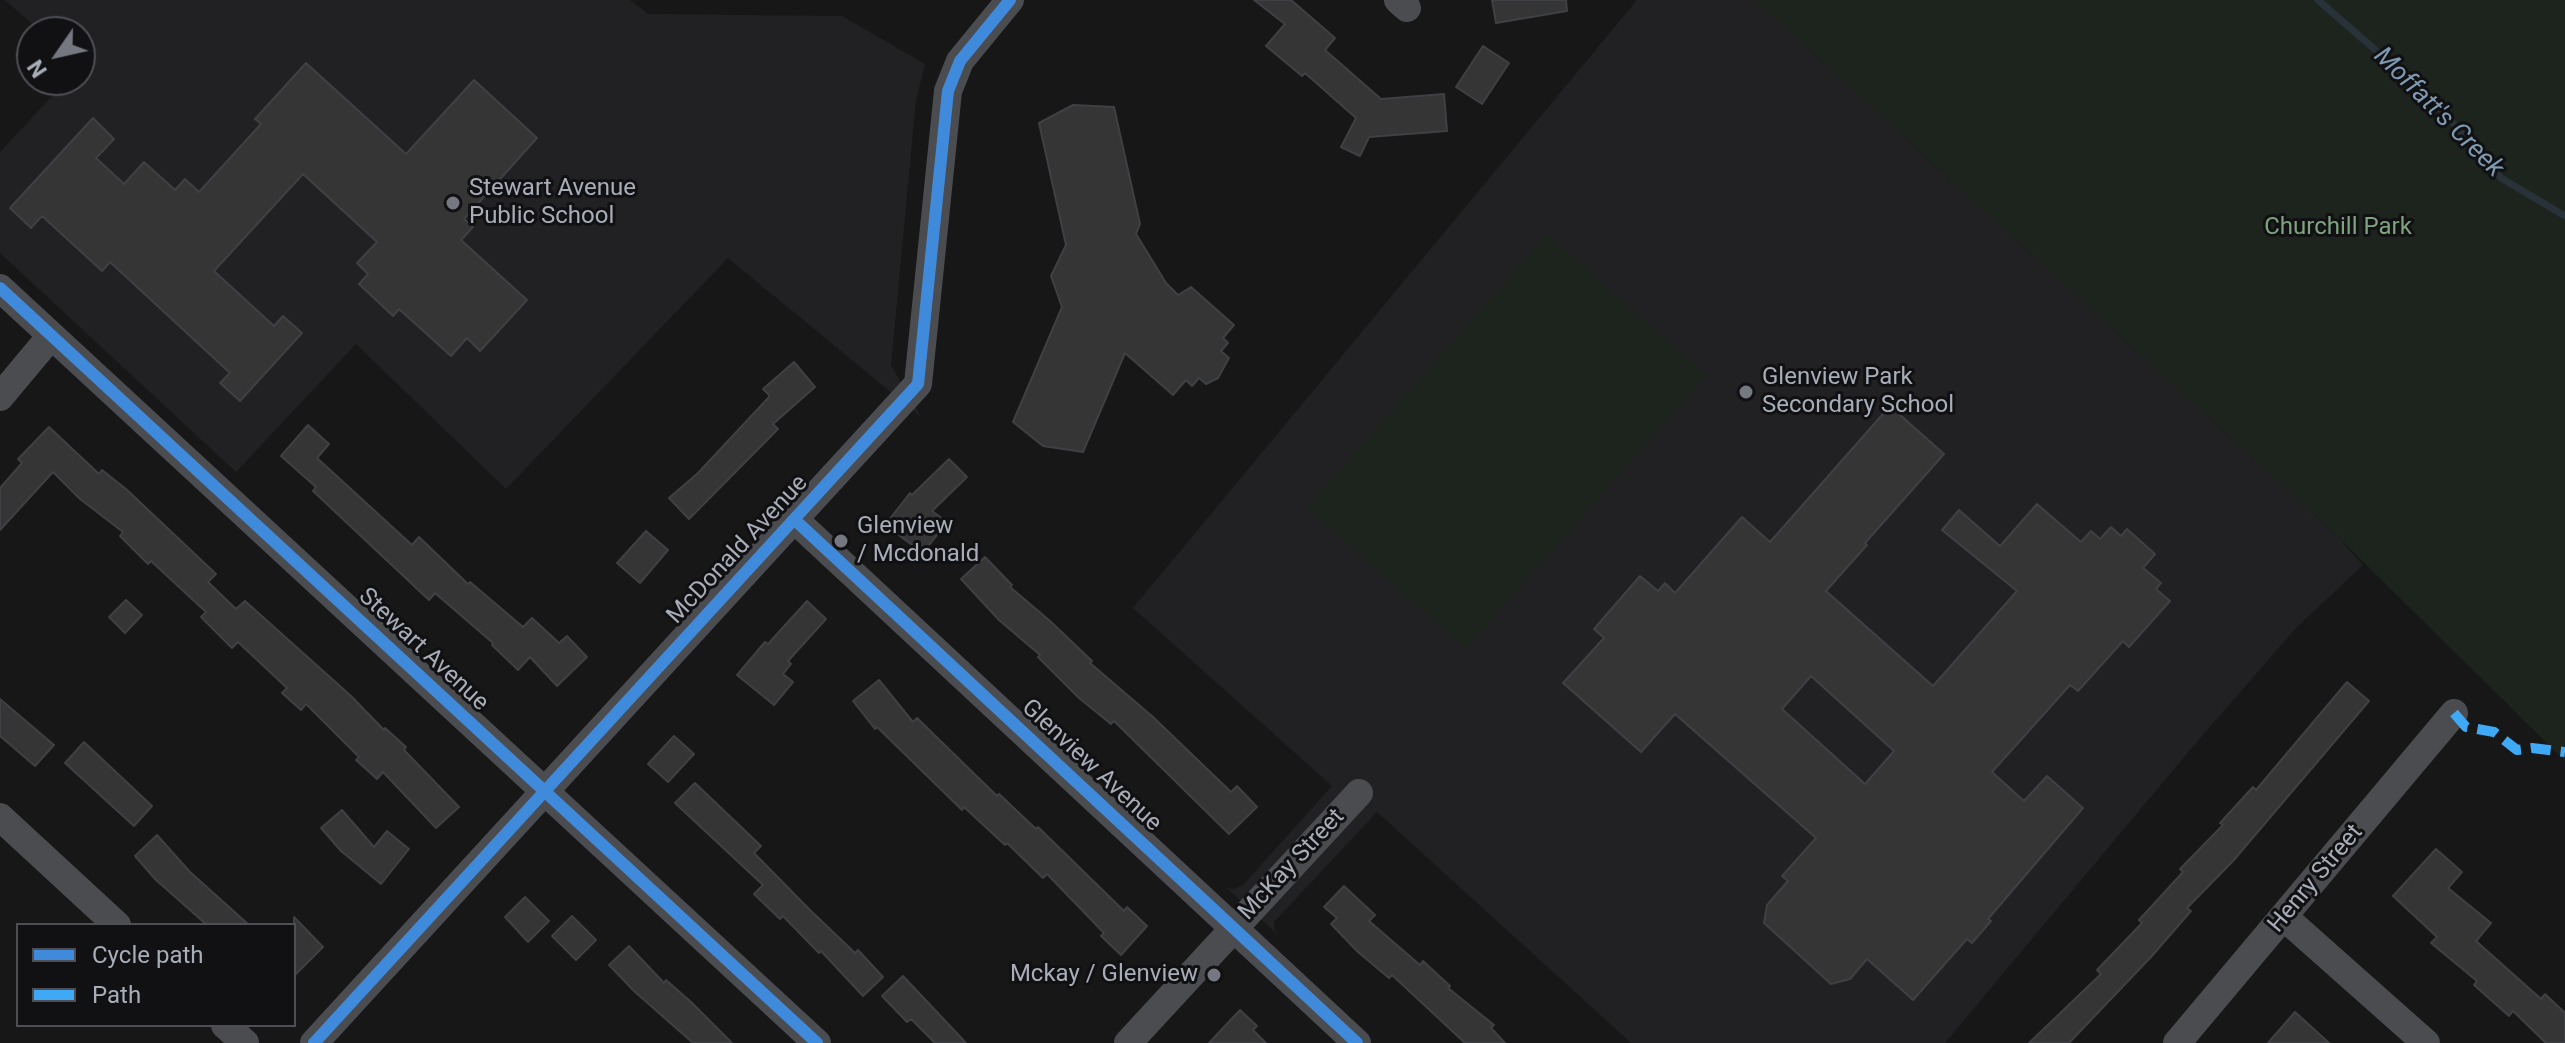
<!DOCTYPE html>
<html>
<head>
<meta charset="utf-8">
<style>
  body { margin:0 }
  #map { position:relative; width:2565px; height:1043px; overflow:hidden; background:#171717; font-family:Roboto,sans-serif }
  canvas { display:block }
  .legend { position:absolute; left:16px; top:923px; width:280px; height:104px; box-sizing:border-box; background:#111113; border:2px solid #4d4f55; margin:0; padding:10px 14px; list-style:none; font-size:24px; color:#a8adb8 }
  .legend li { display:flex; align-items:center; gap:16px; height:40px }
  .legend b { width:40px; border:2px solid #4d4f55 }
  .north { position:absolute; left:16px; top:16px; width:80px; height:80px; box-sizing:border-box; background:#111113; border:2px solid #4d4f55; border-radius:50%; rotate:236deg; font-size:22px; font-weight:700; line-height:32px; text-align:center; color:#a8adb8 }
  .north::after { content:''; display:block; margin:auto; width:28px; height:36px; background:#757880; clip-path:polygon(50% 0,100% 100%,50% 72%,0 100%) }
</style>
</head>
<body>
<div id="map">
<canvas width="2565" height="1043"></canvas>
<ul class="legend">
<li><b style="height:10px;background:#408adc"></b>Cycle path</li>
<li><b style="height:10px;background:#3fa9f5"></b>Path</li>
</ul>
<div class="north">N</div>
</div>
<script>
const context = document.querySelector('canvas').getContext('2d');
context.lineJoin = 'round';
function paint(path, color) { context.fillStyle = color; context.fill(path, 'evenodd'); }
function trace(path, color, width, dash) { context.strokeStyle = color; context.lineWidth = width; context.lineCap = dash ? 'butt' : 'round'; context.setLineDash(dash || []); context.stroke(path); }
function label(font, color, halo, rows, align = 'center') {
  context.font = font + ' Roboto,sans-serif'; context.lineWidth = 6; context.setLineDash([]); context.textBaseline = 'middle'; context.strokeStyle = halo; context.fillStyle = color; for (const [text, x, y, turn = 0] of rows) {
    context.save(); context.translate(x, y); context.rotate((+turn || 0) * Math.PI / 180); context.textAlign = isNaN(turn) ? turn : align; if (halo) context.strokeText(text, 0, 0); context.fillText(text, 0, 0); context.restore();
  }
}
const built = new Path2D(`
  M 5,0 L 630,0 L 648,14 L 842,16 L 925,64 L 916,100 L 891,365 L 921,417 L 728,258 L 506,489 L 356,344 L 236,472 L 0,253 L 0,152 L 67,80 L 80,80 L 80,32 L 41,32 Z
  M 1637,0 L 1755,0 L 2337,536 L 2363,565 L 2296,628 L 2195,744 L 1945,1043 L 1631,1043 L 1377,812 L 1274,922 L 1274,928 L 1278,935 L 1227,888 L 1234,889 L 1243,885 L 1332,786 L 1133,608 Z`);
const green = new Path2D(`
  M 1755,0 L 2565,0 L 2565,761 L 2337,536 Z
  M 1547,234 L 1707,375 L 1466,649 L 1306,507 Z`);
const stream = new Path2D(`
  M 2318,0 L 2433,100 L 2501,178 L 2565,216`);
const building = new Path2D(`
  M 1254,0 L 1291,0 L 1335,38 L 1325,50 L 1381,99 L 1444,94 L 1447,131 L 1369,137 L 1360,156 L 1341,147 L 1356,118 L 1305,73 L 1302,76 L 1266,46 L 1285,24 Z
  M 1492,0 L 1566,0 L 1567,11 L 1496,23 Z
  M 1483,46 L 1509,63 L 1482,104 L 1456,87 Z
  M 306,63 L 406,154 L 474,80 L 537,138 L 464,219 L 473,227 L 461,240 L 527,300 L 480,351 L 467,338 L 451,356 L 399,309 L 393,316 L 359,284 L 368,274 L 357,263 L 377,242 L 303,174 L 214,271 L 274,326 L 283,316 L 302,333 L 240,401 L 220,383 L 230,373 L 110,262 L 102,271 L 42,216 L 31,228 L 10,208 L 93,118 L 114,139 L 96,158 L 124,184 L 144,162 L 175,190 L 185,179 L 199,192 L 261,124 L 255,119 Z
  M 1073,105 L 1114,107 L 1140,224 L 1136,234 L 1166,283 L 1178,295 L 1191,287 L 1234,325 L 1223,338 L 1228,343 L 1221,351 L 1229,358 L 1218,378 L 1206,384 L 1199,378 L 1192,386 L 1186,380 L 1173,395 L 1125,353 L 1083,452 L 1043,446 L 1013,422 L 1062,307 L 1051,276 L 1066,245 L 1039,123 Z
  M 794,362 L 815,387 L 773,424 L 778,429 L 689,519 L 669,498 L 698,473 L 770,396 L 763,389 Z
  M 1890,406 L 1944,454 L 1865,543 L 1867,545 L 1826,591 L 1933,686 L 2017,591 L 1942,530 L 1959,510 L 2000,546 L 2037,504 L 2081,542 L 2091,531 L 2100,539 L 2111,527 L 2121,536 L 2127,529 L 2155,554 L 2143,568 L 2161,583 L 2156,589 L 2170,601 L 2129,647 L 2123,641 L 2078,691 L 2070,685 L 1992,772 L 2024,801 L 2047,776 L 2083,808 L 1988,919 L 1991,921 L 1972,943 L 1967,939 L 1913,1000 L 1867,959 L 1850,979 L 1831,984 L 1764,923 L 1767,905 L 1788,881 L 1782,876 L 1816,838 L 1675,714 L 1641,752 L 1563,683 L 1604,638 L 1594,629 L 1640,576 L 1658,591 L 1665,583 L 1675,593 L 1742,517 L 1770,542 ZM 1811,676 L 1894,751 L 1865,784 L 1782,709 Z
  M 308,425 L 329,444 L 317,458 L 412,545 L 419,537 L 468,584 L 470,582 L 523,627 L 532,618 L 559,643 L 567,636 L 587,657 L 557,686 L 530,657 L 518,670 L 492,645 L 493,643 L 435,593 L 429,600 L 313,491 L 316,487 L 281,456 Z
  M 49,427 L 99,474 L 102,470 L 126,489 L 216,574 L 208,582 L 236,609 L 245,601 L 351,696 L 384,730 L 385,728 L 406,747 L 404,750 L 459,807 L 436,828 L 383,772 L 377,779 L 356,760 L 359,757 L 306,704 L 301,710 L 282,693 L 287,688 L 238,642 L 232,648 L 201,617 L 206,612 L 151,561 L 148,564 L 120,536 L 123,532 L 80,499 L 53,472 L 0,530 L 0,488 L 22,463 L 18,459 Z
  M 949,459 L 967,477 L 932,511 L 947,522 L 923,553 L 885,525 L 910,493 L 912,495 Z
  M 646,531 L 668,550 L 640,583 L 617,563 Z
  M 985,557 L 1012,585 L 1010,587 L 1050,621 L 1092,661 L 1090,663 L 1153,717 L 1231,792 L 1237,786 L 1257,807 L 1229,834 L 1114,721 L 1111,724 L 1079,698 L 1038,657 L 1040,655 L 999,620 L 961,579 Z
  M 126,600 L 142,615 L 125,633 L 109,617 Z
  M 807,601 L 826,619 L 788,661 L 791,664 L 783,674 L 793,682 L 774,705 L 737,675 L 765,642 L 768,644 Z
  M 879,680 L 913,722 L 917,718 L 997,796 L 999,794 L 1036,829 L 1038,827 L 1124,911 L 1127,907 L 1147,926 L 1121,955 L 1101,936 L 1104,933 L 1047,874 L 1043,878 L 1007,843 L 1005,845 L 964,807 L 962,810 L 877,727 L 875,729 L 853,701 Z
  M 2347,682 L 2369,701 L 2233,861 L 2187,908 L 2191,911 L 2151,957 L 2069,1043 L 2029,1043 L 2101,974 L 2097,970 L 2142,923 L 2139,920 L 2183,872 L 2180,869 L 2223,825 L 2220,823 L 2253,787 L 2256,790 Z
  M 0,699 L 54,745 L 35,766 L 0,736 Z
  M 674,736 L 694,754 L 668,782 L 648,764 Z
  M 84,742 L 152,806 L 134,826 L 65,763 Z
  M 695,783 L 761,846 L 754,853 L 810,910 L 855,953 L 858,950 L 883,977 L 863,996 L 821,951 L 819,953 L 783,916 L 780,919 L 754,894 L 763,885 L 675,803 Z
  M 342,810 L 374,847 L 387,831 L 409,849 L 381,884 L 341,851 L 321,828 Z
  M 157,835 L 190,872 L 249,925 L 207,925 L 156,880 L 135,856 Z
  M 2436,849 L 2462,872 L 2448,888 L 2491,923 L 2476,941 L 2541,999 L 2545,994 L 2565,1013 L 2565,1043 L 2546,1043 L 2513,1011 L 2509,1016 L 2474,985 L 2477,981 L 2431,943 L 2437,937 L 2393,896 Z
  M 1344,886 L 1375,915 L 1369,921 L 1420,965 L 1423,961 L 1450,986 L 1448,988 L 1494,1025 L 1491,1028 L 1505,1043 L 1465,1043 L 1392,975 L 1389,978 L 1358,952 L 1331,924 L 1337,918 L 1324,907 Z
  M 525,897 L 549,921 L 528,942 L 505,917 Z
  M 572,916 L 596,940 L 576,960 L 552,936 Z
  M 294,917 L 323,947 L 294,976 Z
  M 629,946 L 664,983 L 666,980 L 691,1002 L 732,1043 L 693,1043 L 634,991 L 609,965 Z
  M 903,976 L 966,1043 L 935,1043 L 911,1019 L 907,1022 L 882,996 Z
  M 1240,1010 L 1257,1026 L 1253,1030 L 1266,1043 L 1209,1043 Z
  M 2295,1012 L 2329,1043 L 2268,1043 Z`);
const minor = new Path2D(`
  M 1398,0 L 1407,8
  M 0,288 L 817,1043
  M 0,397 L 51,336
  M 795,520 L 1357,1043
  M 0,817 L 117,925
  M 2284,917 L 2426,1043
  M 225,1025 L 245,1043
  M 314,1043 L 918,384 L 948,91 L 960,61 L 1010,0
  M 1128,1043 L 1359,793
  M 2177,1043 L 2454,713`);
const quiet = new Path2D(`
  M 2454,713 L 2466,727 L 2494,732 L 2517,750 L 2532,748 L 2565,752`);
const cycleway = new Path2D(`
  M 0,288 L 817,1043
  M 795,520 L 1357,1043
  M 314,1043 L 918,384 L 948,91 L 960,61 L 1010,0`);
const markers = [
  [453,203,8,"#757880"],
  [1746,392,8,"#757880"],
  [841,541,8,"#757880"],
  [1214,975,8,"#757880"]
];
const poiNames = [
  ["Stewart Avenue",469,189],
  ["Public School",469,217],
  ["Glenview Park",1762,378],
  ["Secondary School",1762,406],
  ["Glenview",857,527],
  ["/ Mcdonald",857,555],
  ["Mckay / Glenview",1198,975,"right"]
];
const parkNames = [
  ["Churchill Park",2338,228]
];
const streetNames = [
  ["McDonald Avenue",738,550,-47],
  ["Stewart Avenue",423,650,43],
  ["Glenview Avenue",1091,766,43],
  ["McKay Street",1292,865,-47],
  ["Henry Street",2316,879,-50]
];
const waterNames = [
  ["Moffatt's Creek",2438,113,45]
];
paint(built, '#212123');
paint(green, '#1d241e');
trace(stream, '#2a3239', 7);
paint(building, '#353536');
trace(building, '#3f4043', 2);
trace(minor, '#4b4c50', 28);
trace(quiet, '#3fa9f5', 10, [20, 10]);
trace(cycleway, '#408adc', 12);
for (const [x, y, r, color] of markers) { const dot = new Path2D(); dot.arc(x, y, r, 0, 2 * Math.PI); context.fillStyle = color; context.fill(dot); trace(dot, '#111113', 3); }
label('24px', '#a8adb8', '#111113', poiNames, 'left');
label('24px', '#7fa381', '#111113', parkNames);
label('24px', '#a8adb8', '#111113', streetNames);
label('italic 26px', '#7f9bb3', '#111113', waterNames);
</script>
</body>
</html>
